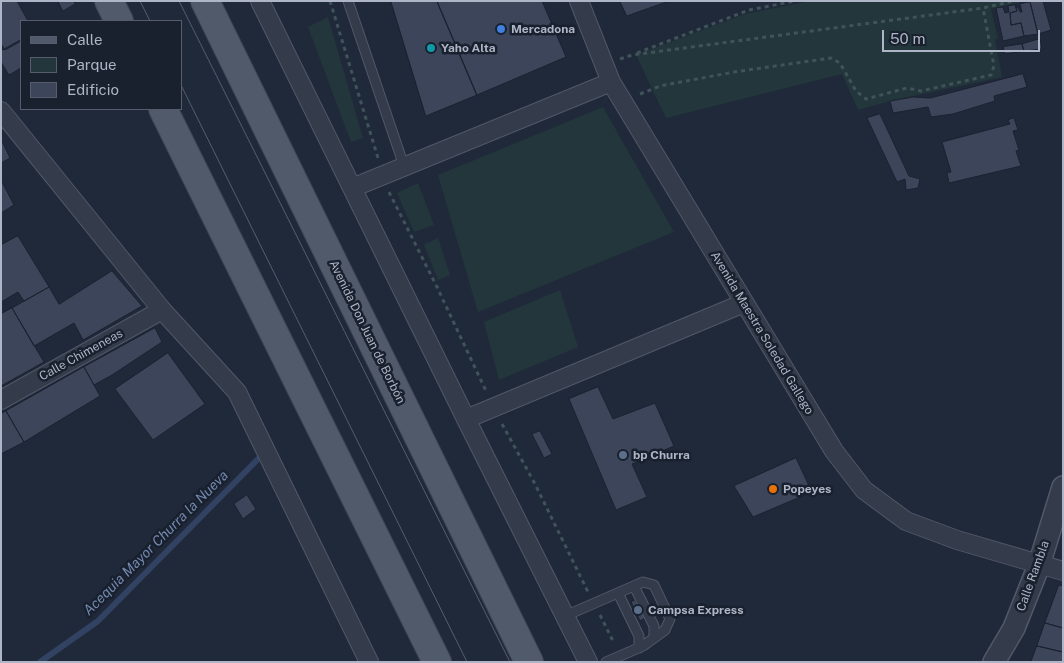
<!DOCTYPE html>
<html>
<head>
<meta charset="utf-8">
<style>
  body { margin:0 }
  #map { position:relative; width:1064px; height:663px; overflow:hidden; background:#20293a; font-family:"Public Sans",sans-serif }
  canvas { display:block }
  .frame { position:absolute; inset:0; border:2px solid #aeb5c6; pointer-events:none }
  .legend { position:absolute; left:20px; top:20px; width:162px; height:90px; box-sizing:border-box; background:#19202e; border:1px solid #555c6b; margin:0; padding:6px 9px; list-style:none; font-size:15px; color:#aeb5c6 }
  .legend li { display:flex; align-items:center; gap:10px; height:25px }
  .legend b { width:25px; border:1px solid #555c6b }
  .scale { position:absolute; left:882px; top:30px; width:158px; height:22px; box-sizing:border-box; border:2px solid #aeb5c6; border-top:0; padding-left:6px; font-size:15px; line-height:18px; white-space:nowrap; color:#aeb5c6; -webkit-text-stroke:4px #19202e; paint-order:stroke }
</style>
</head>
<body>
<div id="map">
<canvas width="1064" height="663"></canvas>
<div class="frame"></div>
<ul class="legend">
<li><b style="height:6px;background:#515a6a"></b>Calle</li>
<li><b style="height:14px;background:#22363b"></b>Parque</li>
<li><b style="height:14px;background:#3c455a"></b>Edificio</li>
</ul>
<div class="scale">50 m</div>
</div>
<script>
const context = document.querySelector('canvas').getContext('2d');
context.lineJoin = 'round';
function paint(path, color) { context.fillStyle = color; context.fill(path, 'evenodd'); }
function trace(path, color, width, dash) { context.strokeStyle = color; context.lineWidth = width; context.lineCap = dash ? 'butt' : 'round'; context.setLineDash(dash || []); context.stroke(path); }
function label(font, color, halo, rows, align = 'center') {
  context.font = font + ' "Public Sans",sans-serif'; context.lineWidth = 5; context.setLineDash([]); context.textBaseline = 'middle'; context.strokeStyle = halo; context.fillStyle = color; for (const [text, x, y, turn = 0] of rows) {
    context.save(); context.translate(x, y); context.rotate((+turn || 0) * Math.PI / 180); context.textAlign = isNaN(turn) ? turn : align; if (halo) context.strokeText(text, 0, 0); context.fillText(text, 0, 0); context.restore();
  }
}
const green = new Path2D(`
  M 810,1 L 1026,1 L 991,9 L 998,38 L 995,40 L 1002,77 C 954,88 905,96 858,110 L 842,74 L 666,118 L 636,55 L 745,14 Z
  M 328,17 L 363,138 L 351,142 L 308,27 Z
  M 603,107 L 674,232 L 478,312 L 438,175 Z
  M 418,183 L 434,225 L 414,232 L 397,193 Z
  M 438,238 L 450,275 L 438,280 L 424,245 Z
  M 560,290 L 578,347 L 499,380 L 484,322 Z`);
const stream = new Path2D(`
  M 40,662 L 98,621 L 262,455`);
const building = new Path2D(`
  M 1,1 L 17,1 L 28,21 L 21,21 L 21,41 L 5,50 L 1,44 Z
  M 58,1 L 74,1 L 75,4 L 63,11 Z
  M 391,1 L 437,1 L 477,95 L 426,116 Z
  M 437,1 L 542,1 L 566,57 L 477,95 Z
  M 620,1 L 669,1 L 627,16 Z
  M 1043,1 L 1051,30 L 1038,34 L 1030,2 Z
  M 1030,2 L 1038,34 L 1024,36 L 1021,23 L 1011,25 L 1010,13 L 1017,11 L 1016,7 L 1018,7 L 1020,12 L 1022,12 L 1020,4 Z
  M 1015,5 L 1017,11 L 1010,13 L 1011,25 L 1021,23 L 1024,36 L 1003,41 L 996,8 L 1003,7 L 1005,13 L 1009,12 L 1008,6 Z
  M 1040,39 L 1042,49 L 1024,51 L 1022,44 Z
  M 21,40 L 21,68 L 9,75 L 1,62 L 1,51 Z
  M 1022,44 L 1024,51 L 1005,54 L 1003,47 Z
  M 1023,74 L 1027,87 L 994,96 L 995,101 L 953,114 L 931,117 L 928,107 L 893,113 L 890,101 L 913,97 L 930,98 Z
  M 880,114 L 909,176 L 920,179 L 918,188 L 906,190 L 905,179 L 897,182 L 867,118 Z
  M 1014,118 L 1018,130 L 1013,131 L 1019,150 L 1016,151 L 1021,166 L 949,183 L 947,173 L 951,172 L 942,142 L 1010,124 L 1008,120 Z
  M 2,141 L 10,158 L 1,163 L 1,141 Z
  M 1,180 L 14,205 L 1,213 Z
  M 18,236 L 49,287 L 24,301 L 18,292 L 1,302 L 1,245 Z
  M 112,271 L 142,306 L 83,340 L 74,323 L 34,346 L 12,308 L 49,287 L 59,304 Z
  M 12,308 L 44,362 L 1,386 L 1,314 Z
  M 155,328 L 162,342 L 112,375 L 94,385 L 84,367 Z
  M 168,353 L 205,404 L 153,440 L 115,389 Z
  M 84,367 L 100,396 L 24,442 L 6,411 Z
  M 598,387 L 613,419 L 655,403 L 674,446 L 632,464 L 647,497 L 616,510 L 569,399 Z
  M 6,411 L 24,442 L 1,454 L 1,414 Z
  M 540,431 L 552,454 L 544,458 L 532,434 Z
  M 796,458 L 812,492 L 753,517 L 734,486 Z
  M 247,495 L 256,509 L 243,519 L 234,504 Z
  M 1059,585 L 1063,586 L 1063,628 L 1045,623 Z
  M 635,600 L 645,618 L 640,621 L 631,602 Z
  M 1045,623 L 1063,628 L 1063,652 L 1037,646 Z
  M 1037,646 L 1063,652 L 1063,662 L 1031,662 Z`);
const path = new Path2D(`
  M 330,1 L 378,158
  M 637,53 L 749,10 L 795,1
  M 620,59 L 632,55 L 983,8 L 1013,1
  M 640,94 L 660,86 L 734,72 L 831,58 L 840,63 L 856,91 L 866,99 L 907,88 L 921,91 L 991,75 L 994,66 L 983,8
  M 389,192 L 437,287 L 486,391
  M 502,424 L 535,484 L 588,592
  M 600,615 L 614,643`);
const service = new Path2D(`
  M 348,1 L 404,166
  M 634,586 L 654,626 L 654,638
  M 618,593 L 639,636 L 639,648
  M 565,616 L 643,582 L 654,585 L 670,619 L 665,630 L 643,646 L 606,662`);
const minor = new Path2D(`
  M 260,1 L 466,419 L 588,662
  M 579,1 L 611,82 L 834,451 L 864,490 L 906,521 L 957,540 L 1063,571
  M 1,111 L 162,310 L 237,392 L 369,662
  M 352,188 L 611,82
  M 1,400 L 162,310
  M 466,419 L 744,303`);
const tertiary = new Path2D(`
  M 994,662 L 1014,628 L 1039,565 L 1063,487`);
const primary = new Path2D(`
  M 109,1 L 119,21
  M 205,1 L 529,662
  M 163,109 L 437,662`);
const tram = new Path2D(`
  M 140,1 L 150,21
  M 179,1 L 510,662
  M 181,85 L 467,662`);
const markers = [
  [501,29,5,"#3f7fe0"],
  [431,48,5,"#0f9aa8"],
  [623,455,5,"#5c6f8a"],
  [773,489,5,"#e8710a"],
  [638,610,5,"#5c6f8a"]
];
const poiNames = [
  ["Mercadona",511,29],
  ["Yaho Alta",441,48],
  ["bp Churra",633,455],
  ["Popeyes",783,489],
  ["Campsa Express",648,610]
];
const streetNames = [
  ["Avenida Don Juan de Borbón",367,332,64],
  ["Avenida Maestra Soledad Gallego",762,333,59],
  ["Calle Chimeneas",81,355,-29],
  ["Calle Rambla",1033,576,-70]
];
const waterNames = [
  ["Acequia Mayor Churra la Nueva",156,543,-45]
];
paint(green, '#22363b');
trace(stream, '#324262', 6);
paint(building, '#3c455a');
trace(building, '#1b2230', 1);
trace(service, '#515867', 11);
trace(minor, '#515867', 20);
trace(tertiary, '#515867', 24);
trace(primary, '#3d4453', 30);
trace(path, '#3f5358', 3, [4, 4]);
trace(service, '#343b4a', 9);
trace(minor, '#343b4a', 18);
trace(tertiary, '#343b4a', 21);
trace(primary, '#515a6a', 28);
trace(tram, '#555e71', 1);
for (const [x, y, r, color] of markers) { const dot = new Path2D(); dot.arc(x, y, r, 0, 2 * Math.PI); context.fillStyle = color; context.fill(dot); trace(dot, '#19202e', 2); }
label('bold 12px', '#aeb5c6', '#19202e', poiNames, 'left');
label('12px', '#aeb5c6', '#19202e', streetNames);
label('italic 14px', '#7489b0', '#19202e', waterNames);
</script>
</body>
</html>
